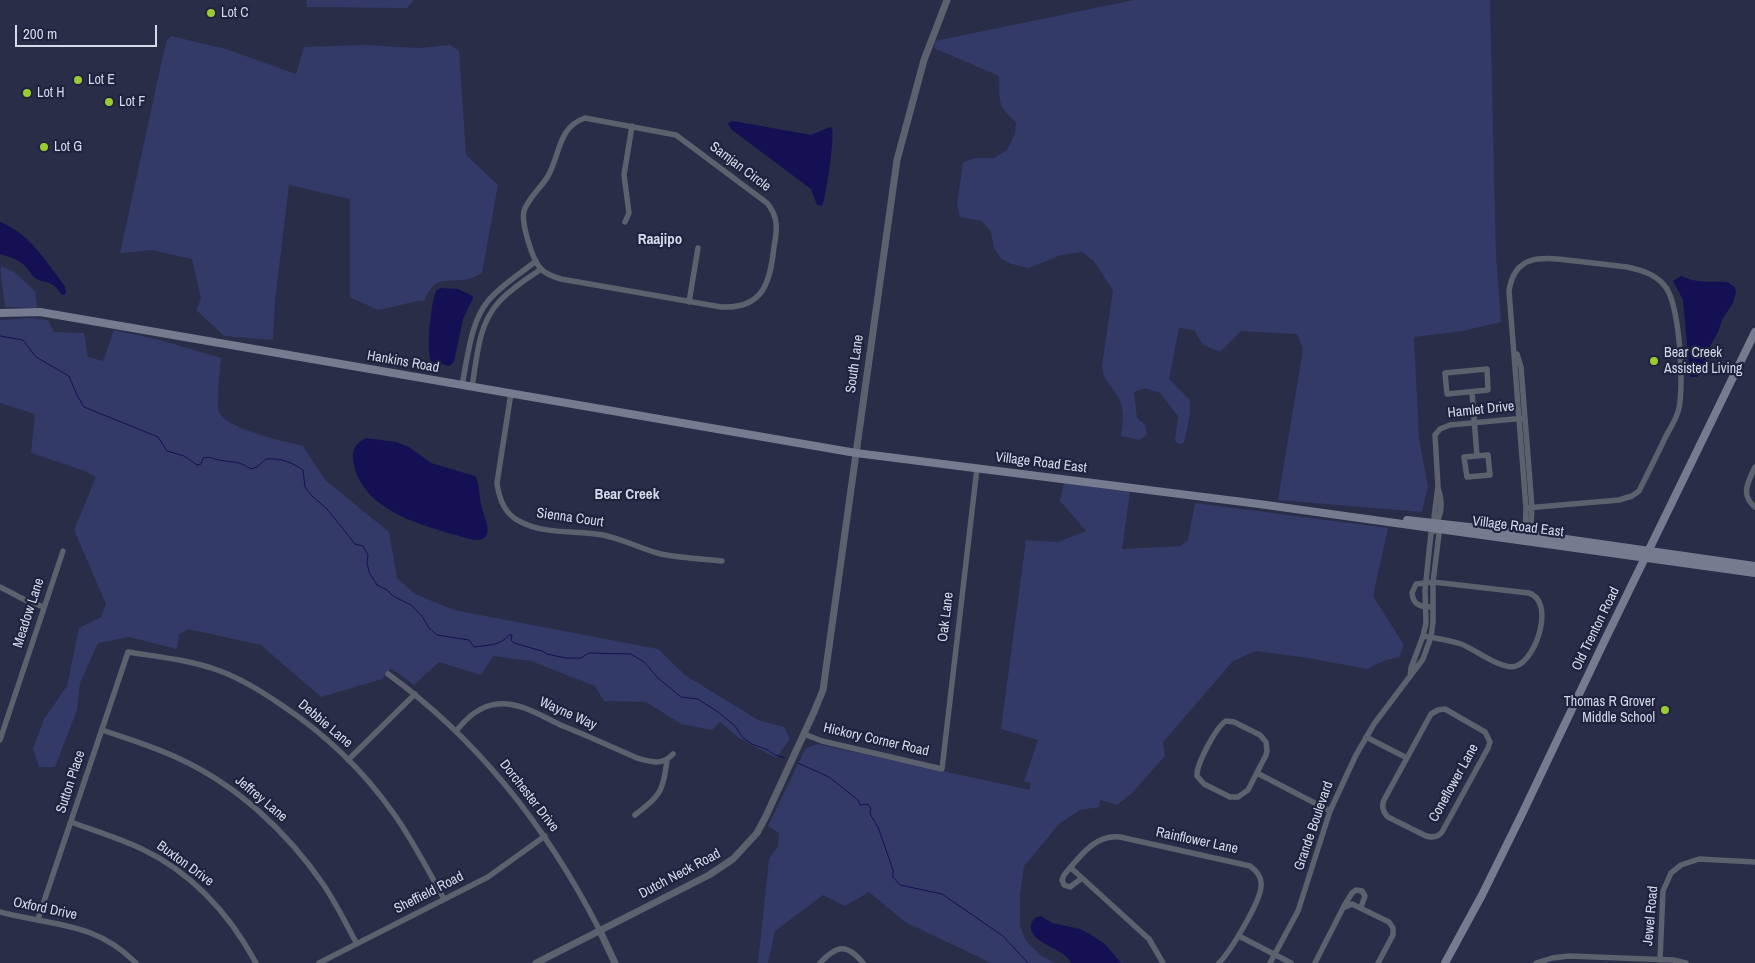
<!DOCTYPE html>
<html>
<head>
<meta charset="utf-8">
<style>
  body { margin:0 }
  #map { position:relative; width:1755px; height:963px; overflow:hidden; background:#292d48; font-family:"Archivo Narrow",sans-serif }
  canvas { display:block }
  .scale { position:absolute; left:15px; top:25px; width:142px; height:22px; box-sizing:border-box; border:2px solid #d5d9ea; border-top:0; padding-left:6px; font-size:15px; line-height:18px; white-space:nowrap; color:#d5d9ea; -webkit-text-stroke:4px #1f233d; paint-order:stroke }
</style>
</head>
<body>
<div id="map">
<canvas width="1755" height="963"></canvas>
<div class="scale">200 m</div>
</div>
<script>
const context = document.querySelector('canvas').getContext('2d');
context.lineJoin = 'round';
function paint(path, color) { context.fillStyle = color; context.fill(path, 'evenodd'); }
function trace(path, color, width, dash) { context.strokeStyle = color; context.lineWidth = width; context.lineCap = dash ? 'butt' : 'round'; context.setLineDash(dash || []); context.stroke(path); }
function label(font, color, halo, rows, align = 'center') {
  context.font = font + ' "Archivo Narrow",sans-serif'; context.lineWidth = 4.5; context.setLineDash([]); context.textBaseline = 'middle'; context.strokeStyle = halo; context.fillStyle = color; for (const [text, x, y, turn = 0] of rows) {
    context.save(); context.translate(x, y); context.rotate((+turn || 0) * Math.PI / 180); context.textAlign = isNaN(turn) ? turn : align; if (halo) context.strokeText(text, 0, 0); context.fillText(text, 0, 0); context.restore();
  }
}
const green = new Path2D(`
  M 306,0 L 413,0 L 413,1 L 407,8 L 307,7 Z
  M 1134,0 L 1490,0 L 1496,256 L 1501,322 L 1463,331 L 1414,337 L 1419,439 L 1428,486 L 1422,512 L 1278,500 L 1303,349 L 1297,334 L 1241,331 L 1220,352 L 1203,345 L 1194,330 L 1179,328 L 1169,379 L 1190,400 L 1190,414 L 1184,443 L 1179,444 L 1175,441 L 1178,416 L 1160,393 L 1145,388 L 1134,392 L 1137,418 L 1145,425 L 1147,434 L 1140,440 L 1121,436 C 1123,423 1125,410 1118,397 C 1111,383 1104,384 1102,366 L 1113,290 L 1093,260 L 1082,252 L 1061,255 L 1029,268 L 1012,264 L 1001,259 L 994,248 L 991,232 L 982,221 L 960,217 L 957,204 L 963,162 L 976,158 L 994,158 L 1007,150 L 1015,134 L 1016,122 C 996,105 1000,100 999,76 L 934,48 L 935,41 Z
  M 171,36 L 226,49 L 296,74 L 304,47 L 364,45 L 418,48 L 450,45 L 459,51 L 466,155 L 498,185 L 482,273 C 476,276 469,280 463,280 C 439,282 435,277 424,301 L 418,301 L 378,310 L 350,297 L 350,199 L 289,185 L 275,301 L 273,340 L 224,336 L 196,310 L 201,299 L 192,259 L 152,250 L 120,253 L 166,42 Z
  M 1,266 L 14,272 L 35,291 L 37,308 L 5,307 C 4,293 0,280 1,266 Z
  M 29,318 L 48,320 L 54,332 L 84,333 L 88,357 L 103,361 L 114,330 L 160,340 L 221,358 C 220,368 216,406 219,412 C 224,428 286,442 303,446 L 325,480 L 389,532 L 397,578 L 415,594 L 454,610 L 658,649 L 685,675 L 758,720 L 784,727 L 790,739 L 776,758 L 739,738 L 720,722 L 712,730 L 681,724 L 646,702 L 604,701 L 595,686 L 531,661 L 493,656 L 481,675 L 439,662 L 414,685 L 391,668 L 382,679 L 321,697 L 261,645 L 188,629 L 179,634 L 177,649 L 129,637 L 98,643 L 80,683 L 77,710 L 55,767 L 39,767 L 33,749 L 44,719 L 67,686 L 79,628 L 101,617 L 106,604 L 74,530 L 96,477 L 85,471 L 31,453 L 35,414 L 0,403 L 0,320 Z
  M 1064,483 L 1130,492 L 1122,549 L 1180,546 L 1188,540 L 1195,503 L 1388,528 L 1373,596 L 1404,645 L 1399,657 L 1386,660 L 1367,669 L 1308,658 L 1256,651 L 1233,661 L 1163,742 L 1165,756 L 1131,794 L 1117,805 L 1100,800 L 1099,807 L 1080,810 L 1059,824 L 1024,866 L 1020,895 L 1020,926 L 1026,941 L 1040,955 L 1055,963 L 991,963 L 905,922 L 869,892 L 845,906 L 823,895 L 775,931 L 768,963 L 758,963 L 769,859 L 778,846 L 779,833 L 768,826 L 805,749 L 817,744 L 1030,790 L 1031,783 L 1024,781 L 1038,740 L 1001,729 L 1026,540 L 1058,542 L 1086,531 L 1060,501 Z`);
const water = new Path2D(`
  M 733,121 L 811,135 L 830,127 L 832,128 C 835,136 826,197 822,206 L 817,205 L 811,189 L 732,130 L 728,124 L 729,122 Z
  M 0,222 C 30,233 46,262 65,286 L 66,293 L 64,295 L 61,294 C 51,279 48,285 35,278 C 31,275 29,270 25,266 C 18,259 9,257 0,254 Z
  M 1681,276 C 1701,284 1707,281 1727,282 L 1735,287 L 1736,292 L 1733,303 L 1722,320 L 1718,332 L 1709,348 L 1706,361 L 1697,377 L 1690,377 L 1683,300 L 1673,281 Z
  M 440,288 L 458,289 L 473,296 L 473,298 L 463,319 L 454,362 L 449,366 L 432,362 C 425,355 431,305 435,294 C 436,290 436,291 440,288 Z
  M 366,438 L 396,442 L 409,447 L 431,463 L 475,476 C 480,483 479,495 481,504 C 483,517 499,541 473,540 C 430,527 360,514 353,459 C 352,449 357,442 366,438 Z
  M 1041,916 L 1052,923 L 1080,929 L 1090,934 L 1106,945 L 1121,963 L 1071,963 C 1069,959 1067,956 1063,954 C 1054,947 1024,938 1032,922 C 1034,918 1036,917 1041,916 Z`);
const stream = new Path2D(`
  M 0,336 L 23,340 L 36,357 L 69,376 L 77,395 L 84,407 L 158,437 L 167,451 L 184,456 L 197,465 L 201,464 L 203,458 C 210,456 213,459 219,460 C 234,463 237,460 251,469 L 257,467 L 266,459 C 281,458 291,462 303,470 L 305,487 L 312,496 L 327,509 L 355,544 L 363,546 L 368,555 L 367,563 L 369,572 L 377,585 L 387,590 L 393,596 L 411,605 L 422,616 L 429,628 L 437,635 L 469,640 L 474,647 C 488,645 500,646 509,635 L 512,635 L 511,640 L 514,643 L 542,651 L 547,654 L 565,658 L 581,658 L 589,653 L 631,654 L 644,662 L 658,678 L 681,697 L 698,699 L 718,712 L 735,726 L 743,738 L 752,744 L 768,750 L 775,755 L 785,758
  M 798,763 L 829,777 L 858,800 L 860,805 L 868,804 L 871,809 L 870,814 L 878,827 L 893,870 L 893,877 L 900,885 L 942,894 L 1003,936 L 1028,963`);
const minor = new Path2D(`
  M 585,118 L 676,135 L 767,203 C 779,217 777,230 774,247 C 770,282 764,309 721,307 L 561,279 C 554,277 546,274 541,269 C 532,260 521,222 524,211 C 528,198 541,188 548,176 C 560,155 558,127 585,118 Z
  M 625,222 L 629,213 L 624,175 L 632,126
  M 689,302 L 698,248
  M 1517,354 L 1521,367 L 1532,508 L 1530,536
  M 1487,369 L 1488,390 L 1447,394 L 1445,373 Z
  M 462,385 C 468,357 470,323 488,301 C 501,285 520,274 536,261
  M 472,387 C 477,358 478,325 498,303 C 510,289 527,279 541,269
  M 1472,392 L 1477,456
  M 511,393 L 497,483 C 499,499 505,514 519,521 C 544,535 576,530 603,535 C 623,539 641,549 661,554 C 681,558 702,559 722,561
  M 1488,455 L 1490,475 L 1467,477 L 1464,457 Z
  M 1755,467 C 1748,482 1740,495 1755,507
  M 1436,523 C 1443,512 1442,500 1438,488
  M 1525,537 L 1526,508 L 1509,291 C 1515,251 1546,258 1576,261 C 1593,263 1610,265 1627,267 C 1641,270 1655,274 1664,285 C 1680,302 1684,385 1679,408 C 1677,418 1671,427 1666,436 C 1657,455 1648,473 1639,491 L 1632,496 L 1619,500 L 1526,508
  M 0,587 L 27,601 L 44,607
  M 1423,636 C 1436,638 1449,640 1461,644 C 1475,649 1502,671 1516,666 C 1537,659 1555,601 1529,593 L 1433,582 L 1416,584 L 1412,593 C 1413,605 1421,607 1432,607
  M 388,674 C 480,741 548,829 600,931
  M 1410,677 L 1411,668 L 1423,636 L 1426,623 L 1425,590 L 1431,533 L 1436,529
  M 1445,709 L 1485,732 L 1490,742 L 1488,748 L 1442,832 C 1438,837 1433,838 1426,836 L 1388,817 C 1383,812 1381,807 1384,800 L 1431,714 L 1438,710 Z
  M 1226,721 L 1234,722 L 1260,735 L 1266,742 L 1267,751 L 1266,755 L 1248,790 L 1238,797 L 1230,797 L 1204,784 L 1197,776 C 1196,765 1216,727 1226,721 Z
  M 102,730 C 128,739 155,747 180,759 C 238,786 287,832 323,884 C 336,903 346,924 357,944
  M 456,731 C 467,718 479,706 497,704 C 519,701 543,717 563,726 C 588,736 612,747 637,758 C 651,762 662,766 673,754
  M 804,734 L 822,741 L 942,769 L 977,468
  M 1366,737 L 1407,758
  M 0,740 L 63,551
  M 348,760 L 415,694
  M 1257,773 L 1330,811
  M 635,815 C 660,795 663,793 667,760
  M 71,822 C 95,831 119,838 142,849 C 192,873 230,915 256,963
  M 1071,868 L 1149,939 L 1163,963
  M 1082,878 L 1070,887 L 1064,885 L 1062,880 L 1064,875 C 1079,858 1094,834 1120,837 L 1250,866 C 1257,871 1262,878 1261,886 C 1261,901 1230,952 1219,963
  M 1344,906 L 1352,893 L 1356,890 L 1362,891 L 1365,896 L 1361,907
  M 0,912 C 52,926 94,921 136,963
  M 38,919 L 128,652 C 159,657 191,660 220,671 C 242,679 261,691 280,704 C 324,733 363,770 394,814 C 413,841 428,870 444,899
  M 1239,936 L 1291,963
  M 1660,960 L 1663,891 L 1671,873 L 1681,865 L 1699,859 L 1755,862
  M 319,963 L 488,877 L 545,836
  M 820,963 C 837,945 847,943 863,963
  M 1270,963 L 1298,911 L 1330,811 L 1356,755 L 1374,724 L 1423,659 L 1431,637 L 1433,622 L 1433,582 L 1439,534 L 1436,529 L 1436,523 L 1434,517 L 1438,486 L 1435,435 L 1440,429 L 1450,425 L 1525,418
  M 1315,963 L 1343,908 L 1352,904 L 1389,922 L 1393,928 L 1393,935 L 1378,963
  M 1536,963 L 1552,958 L 1569,956 L 1673,960 L 1686,963`);
const tertiary = new Path2D(`
  M 600,931 L 615,963
  M 536,963 L 709,875 L 733,859 L 757,833 L 766,816 L 814,712 L 823,690 L 897,160 L 924,60 L 947,0`);
const secondary = new Path2D(`
  M 0,313 L 40,312 L 856,453 L 1259,504 L 1755,573
  M 1407,520 L 1531,534 L 1755,566
  M 1445,963 L 1482,895 L 1522,814 L 1602,646 L 1755,332`);
const markers = [
  [211,13,5,"#9bcb33"],
  [78,80,5,"#9bcb33"],
  [27,93,5,"#9bcb33"],
  [109,102,5,"#9bcb33"],
  [44,147,5,"#9bcb33"],
  [1654,361,5,"#9bcb33"],
  [1665,710,5,"#9bcb33"]
];
const poiNames = [
  ["Lot C",221,13],
  ["Lot E",88,80],
  ["Lot H",37,93],
  ["Lot F",119,102],
  ["Lot G",54,147],
  ["Bear Creek",1664,353],
  ["Assisted Living",1664,369],
  ["Thomas R Grover",1655,702,"right"],
  ["Middle School",1655,718,"right"]
];
const streetNames = [
  ["Samjan Circle",740,167,37],
  ["Hankins Road",403,362,10],
  ["South Lane",855,364,-82],
  ["Hamlet Drive",1481,410,-6],
  ["Village Road East",1041,463,7],
  ["Sienna Court",570,518,8],
  ["Village Road East",1518,527,7],
  ["Meadow Lane",29,613,-72],
  ["Oak Lane",946,617,-83],
  ["Old Trenton Road",1596,629,-64],
  ["Wayne Way",568,714,24],
  ["Debbie Lane",325,724,40],
  ["Hickory Corner Road",876,740,13],
  ["Sutton Place",71,782,-72],
  ["Coneflower Lane",1454,783,-61],
  ["Dorchester Drive",529,796,52],
  ["Jeffrey Lane",261,799,40],
  ["Grande Boulevard",1314,826,-71],
  ["Rainflower Lane",1197,841,12],
  ["Buxton Drive",185,864,36],
  ["Dutch Neck Road",680,874,-28],
  ["Sheffield Road",429,893,-27],
  ["Oxford Drive",45,909,12],
  ["Jewel Road",1651,916,-85]
];
const neighbourhoodNames = [
  ["Raajipo",660,240],
  ["Bear Creek",627,495]
];
paint(green, '#333a67');
paint(water, '#151054');
trace(stream, '#151054', 1);
trace(minor, '#5d606d', 5.5);
trace(tertiary, '#5d606d', 7);
trace(secondary, '#767b90', 8);
for (const [x, y, r, color] of markers) { const dot = new Path2D(); dot.arc(x, y, r, 0, 2 * Math.PI); context.fillStyle = color; context.fill(dot); trace(dot, '#1f233d', 2); }
label('14px', '#d5d9ea', '#1f233d', poiNames, 'left');
label('14px', '#d5d9ea', '#1f233d', streetNames);
label('bold 15px', '#d5d9ea', '#1f233d', neighbourhoodNames);
</script>
</body>
</html>
